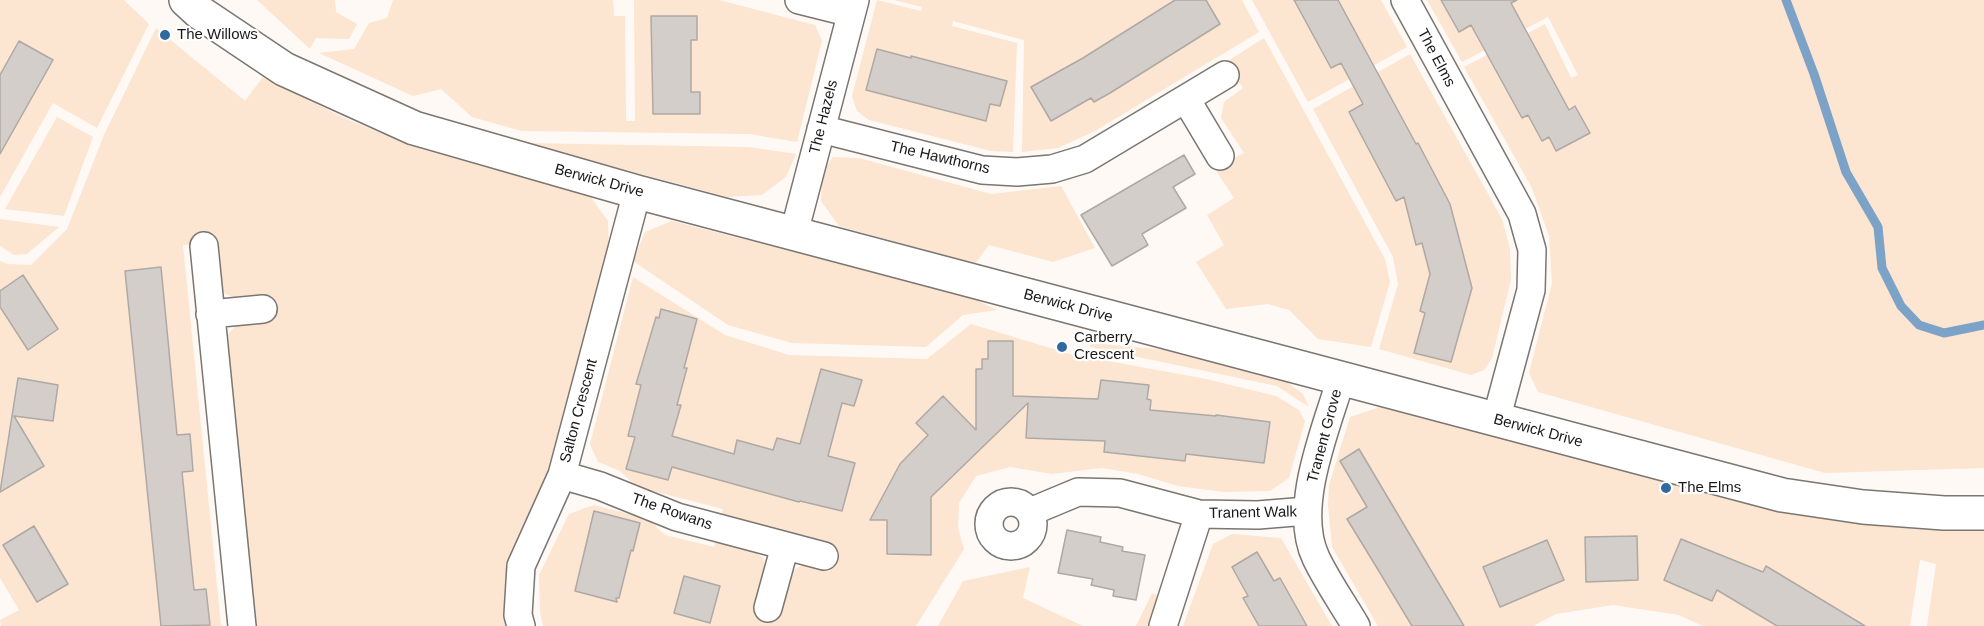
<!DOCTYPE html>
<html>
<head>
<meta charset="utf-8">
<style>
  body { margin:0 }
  canvas { display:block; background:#fef9f4 }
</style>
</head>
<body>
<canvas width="1984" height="626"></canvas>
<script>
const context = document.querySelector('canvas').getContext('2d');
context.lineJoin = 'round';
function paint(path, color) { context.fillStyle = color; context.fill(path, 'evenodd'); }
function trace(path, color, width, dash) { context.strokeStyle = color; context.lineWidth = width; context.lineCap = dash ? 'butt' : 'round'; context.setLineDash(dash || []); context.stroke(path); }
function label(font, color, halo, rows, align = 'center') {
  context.font = font + ' Arial,sans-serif'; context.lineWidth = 4.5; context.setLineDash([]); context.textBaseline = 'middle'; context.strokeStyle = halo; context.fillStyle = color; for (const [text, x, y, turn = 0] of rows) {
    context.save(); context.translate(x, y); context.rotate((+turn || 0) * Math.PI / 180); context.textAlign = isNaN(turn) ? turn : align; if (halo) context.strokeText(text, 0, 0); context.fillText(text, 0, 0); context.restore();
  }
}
const green = new Path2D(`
  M 0,0 L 124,0 L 149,24 L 97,128 L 53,103 L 0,197 Z
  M 257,0 L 335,0 L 336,12 L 357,24 L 349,39 L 316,38 L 310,49 Z
  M 393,0 L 613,0 L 614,16 L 625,16 L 626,121 L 635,121 L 634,0 L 719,0 L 815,25 L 822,41 L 797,142 L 749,134 L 522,131 L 472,117 L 441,89 L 413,96 L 319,53 L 354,49 L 369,23 L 387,18 Z
  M 877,0 L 921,11 L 922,7 L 894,0 L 1242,0 L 1259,32 L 1095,131 L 1058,148 L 1022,152 L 1024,40 L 953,21 L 952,26 L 1017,43 L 1013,152 L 991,151 L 869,120 L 857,111 L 852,96 Z
  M 1252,0 L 1381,0 L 1407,47 L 1308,102 Z
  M 1427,0 L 1984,0 L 1984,468 L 1825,473 L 1538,392 L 1529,373 L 1552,283 L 1549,236 L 1532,188 L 1464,67 L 1545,24 L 1571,78 L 1578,75 L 1548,17 L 1462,62 Z
  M 156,28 L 245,101 L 263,77 L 346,119 L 424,150 L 590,196 L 608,221 L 609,253 L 508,626 L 255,626 L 226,337 L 236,325 L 266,321 L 238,299 L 225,294 L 220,283 L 215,243 L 183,245 L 221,626 L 1,626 L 0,620 L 19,610 L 0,578 L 0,261 L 8,264 L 31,265 L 67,229 L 104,135 Z
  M 1264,38 L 1385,259 L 1390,282 L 1371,347 L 1318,339 L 1289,310 L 1268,304 L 1226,309 L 1196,262 L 1224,245 L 1207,215 L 1234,198 L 1215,169 L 1244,153 L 1221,118 L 1224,102 L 1243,88 L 1226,62 Z
  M 1410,54 L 1502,219 L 1510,249 L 1511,280 L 1492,358 L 1484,370 L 1471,375 L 1379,349 L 1398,284 L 1393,257 L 1313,109 Z
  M 57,117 L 93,137 L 64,216 L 5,209 Z
  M 524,143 L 749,147 L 796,154 L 786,177 L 762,195 L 728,197 Z
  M 833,157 L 859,158 L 991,194 L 1061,186 L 1095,248 L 1053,262 L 989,245 L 975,264 L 839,226 L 821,201 L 822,173 Z
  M 0,219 L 59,227 L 27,254 L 14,255 L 0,246 Z
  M 672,221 L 968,296 L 997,310 L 963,315 L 926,347 L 792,343 L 728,325 L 633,261 L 645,232 Z
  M 633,277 L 725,335 L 789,355 L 927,359 L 971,324 L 1070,354 L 1206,379 L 1276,396 L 1299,410 L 1305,421 L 1289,478 L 1270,491 L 1224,492 L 1178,486 L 1138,474 L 1102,468 L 1052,474 L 1010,467 L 976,476 L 959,503 L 958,528 L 964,549 L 916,626 L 543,626 L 540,612 L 539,575 L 569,514 L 594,505 L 648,519 L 665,535 L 714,547 L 716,541 L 753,551 L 763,558 L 766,570 L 789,577 C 800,558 812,568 829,572 L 835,546 L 721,516 L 723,509 L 637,487 L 620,471 L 598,462 L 590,444 Z
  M 1091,343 L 1166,350 L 1287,382 L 1303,394 L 1309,407 L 1277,386 L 1090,347 Z
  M 1380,407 L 1791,513 L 1905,527 L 1984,527 L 1984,626 L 1927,626 L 1936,564 L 1920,560 L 1910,626 L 1703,626 L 1679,615 L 1613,605 L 1556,614 L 1533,626 L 1378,626 L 1332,547 L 1328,505 L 1329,485 L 1350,417 Z
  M 1232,534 L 1281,538 L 1332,626 L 1183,626 L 1213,544 Z
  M 1030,567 L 1023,598 L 1083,626 L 938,626 L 963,581 Z
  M 1152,593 L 1159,596 L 1147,626 L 1136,626 Z`);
const stream = new Path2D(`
  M 1786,0 L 1814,74 L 1846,172 L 1878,227 L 1882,268 L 1901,306 L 1919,325 L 1944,333 L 1984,325`);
const building = new Path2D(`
  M 1175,0 L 1206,0 L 1220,24 L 1110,93 L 1094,102 L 1091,98 L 1051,121 L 1031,87 L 1083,58 Z
  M 1294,0 L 1338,0 L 1416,144 L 1418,143 L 1450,204 L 1472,288 L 1451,362 L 1414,353 L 1425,313 L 1420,311 L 1430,274 L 1422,243 L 1416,245 L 1404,197 L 1396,201 L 1349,112 L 1363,104 L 1341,63 L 1331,68 Z
  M 1441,0 L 1517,0 L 1511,3 L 1569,110 L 1575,106 L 1590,133 L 1556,151 L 1549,137 L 1542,141 L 1528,115 L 1522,118 L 1471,25 L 1459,32 Z
  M 651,16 L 697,16 L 697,40 L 691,40 L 691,92 L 700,92 L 700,114 L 653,114 Z
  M 19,41 L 53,60 L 0,154 L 0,75 Z
  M 877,49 L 911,58 L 911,56 L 1007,81 L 1000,106 L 990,104 L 986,121 L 866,90 Z
  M 1184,155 L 1195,174 L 1173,187 L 1186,208 L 1142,234 L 1148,245 L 1112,266 L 1081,215 Z
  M 161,267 L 177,435 L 190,434 L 193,471 L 182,472 L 194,590 L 206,589 L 210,625 L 161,626 L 125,271 Z
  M 23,275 L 58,329 L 28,350 L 0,307 L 0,291 Z
  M 661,309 L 697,319 L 684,368 L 687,368 L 677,405 L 681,405 L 672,436 L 734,454 L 737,440 L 773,450 L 777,438 L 800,444 L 821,369 L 862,380 L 854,406 L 842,403 L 828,456 L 855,463 L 842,511 L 800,501 L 799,502 L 672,467 L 668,480 L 626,469 L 635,437 L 628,436 L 641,385 L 636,384 L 656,317 L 659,318 Z
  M 988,341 L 1013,341 L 1013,396 L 1098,399 L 1101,380 L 1149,385 L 1147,399 L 1151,400 L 1150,410 L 1216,416 L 1216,415 L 1270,422 L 1264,463 L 1186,454 L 1185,461 L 1104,452 L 1105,441 L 1026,438 L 1028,403 L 931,497 L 931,555 L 887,554 L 887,520 L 870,520 L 900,464 L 928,435 L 916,423 L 943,396 L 976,430 L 976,369 L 982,369 L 982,359 L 988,359 Z
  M 18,378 L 58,385 L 53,421 L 14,416 L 44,466 L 0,492 Z
  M 1359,449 L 1435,577 L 1464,626 L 1412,626 L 1377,568 L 1347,519 L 1367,507 L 1340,461 Z
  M 594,511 L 640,523 L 633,551 L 631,550 L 619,598 L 616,598 L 617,602 L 575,591 Z
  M 34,526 L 68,584 L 37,602 L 3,545 Z
  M 1067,530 L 1101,537 L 1100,542 L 1123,547 L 1122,551 L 1145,555 L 1136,600 L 1113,596 L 1114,590 L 1091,585 L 1093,579 L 1058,573 Z
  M 1637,536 L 1638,580 L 1586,582 L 1585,537 Z
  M 1681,539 L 1763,572 L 1766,566 L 1865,626 L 1777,626 L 1717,590 L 1712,601 L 1664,580 Z
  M 1547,540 L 1564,580 L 1500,607 L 1483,567 Z
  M 1257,552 L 1274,581 L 1280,578 L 1307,626 L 1259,626 L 1243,598 L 1248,596 L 1232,567 Z
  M 684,576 L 720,586 L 710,623 L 674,613 Z`);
const minor = new Path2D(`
  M 799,0 L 851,13
  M 1405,0 L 1522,214 L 1532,250 L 1531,290 L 1496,420
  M 1186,99 L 1220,156
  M 821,129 L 982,170 L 1017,172 L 1052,169 L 1085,159 L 1225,75
  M 794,233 L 855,0
  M 204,246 L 242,626
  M 210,314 L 263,309
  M 1341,379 C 1326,429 1292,508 1316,558 C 1327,581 1343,604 1356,626
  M 562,475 L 600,486 L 677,517 L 824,556
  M989 524a22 22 0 1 1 44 0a22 22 0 1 1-44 0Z
  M 1030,512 L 1078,492 L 1120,493 L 1199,514 L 1258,515 L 1307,511
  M 768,608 L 785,546
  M 521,626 L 518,615 L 521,566 L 562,475 L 637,192
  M 1163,626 L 1199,514`);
const tertiary = new Path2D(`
  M 186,0 L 199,12 L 284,69 L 414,128 L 637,192 L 1782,495 L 1863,507 L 1944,513 L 1984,513`);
const markers = [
  [165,35,6,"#2e6aa1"],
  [1062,347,6,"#2e6aa1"],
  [1666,488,6,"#2e6aa1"]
];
const poiNames = [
  ["The Willows",177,35],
  ["Carberry",1074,338],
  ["Crescent",1074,355],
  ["The Elms",1678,488]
];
const streetNames = [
  ["The Elms",1436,58,62],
  ["The Hazels",824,117,-76],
  ["The Hawthorns",940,158,13],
  ["Berwick Drive",599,181,15],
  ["Berwick Drive",1068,306,15],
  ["Salton Crescent",579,411,-75],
  ["Berwick Drive",1538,431,15],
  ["Tranent Grove",1325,436,-75],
  ["The Rowans",672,512,19],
  ["Tranent Walk",1253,513,-1]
];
paint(green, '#fce5d1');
trace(stream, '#7da2c8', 9);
paint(building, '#d4ceca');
trace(building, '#aea9a4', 1.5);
trace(minor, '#7b7672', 30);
trace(tertiary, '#7b7672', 36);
trace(minor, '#fff', 27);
trace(tertiary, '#fff', 33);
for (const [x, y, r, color] of markers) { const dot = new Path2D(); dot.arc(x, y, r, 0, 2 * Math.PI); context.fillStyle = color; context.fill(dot); trace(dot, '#fff', 2); }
label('15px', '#1b1918', '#fff', poiNames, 'left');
label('15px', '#1b1918', '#fff', streetNames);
</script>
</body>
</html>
